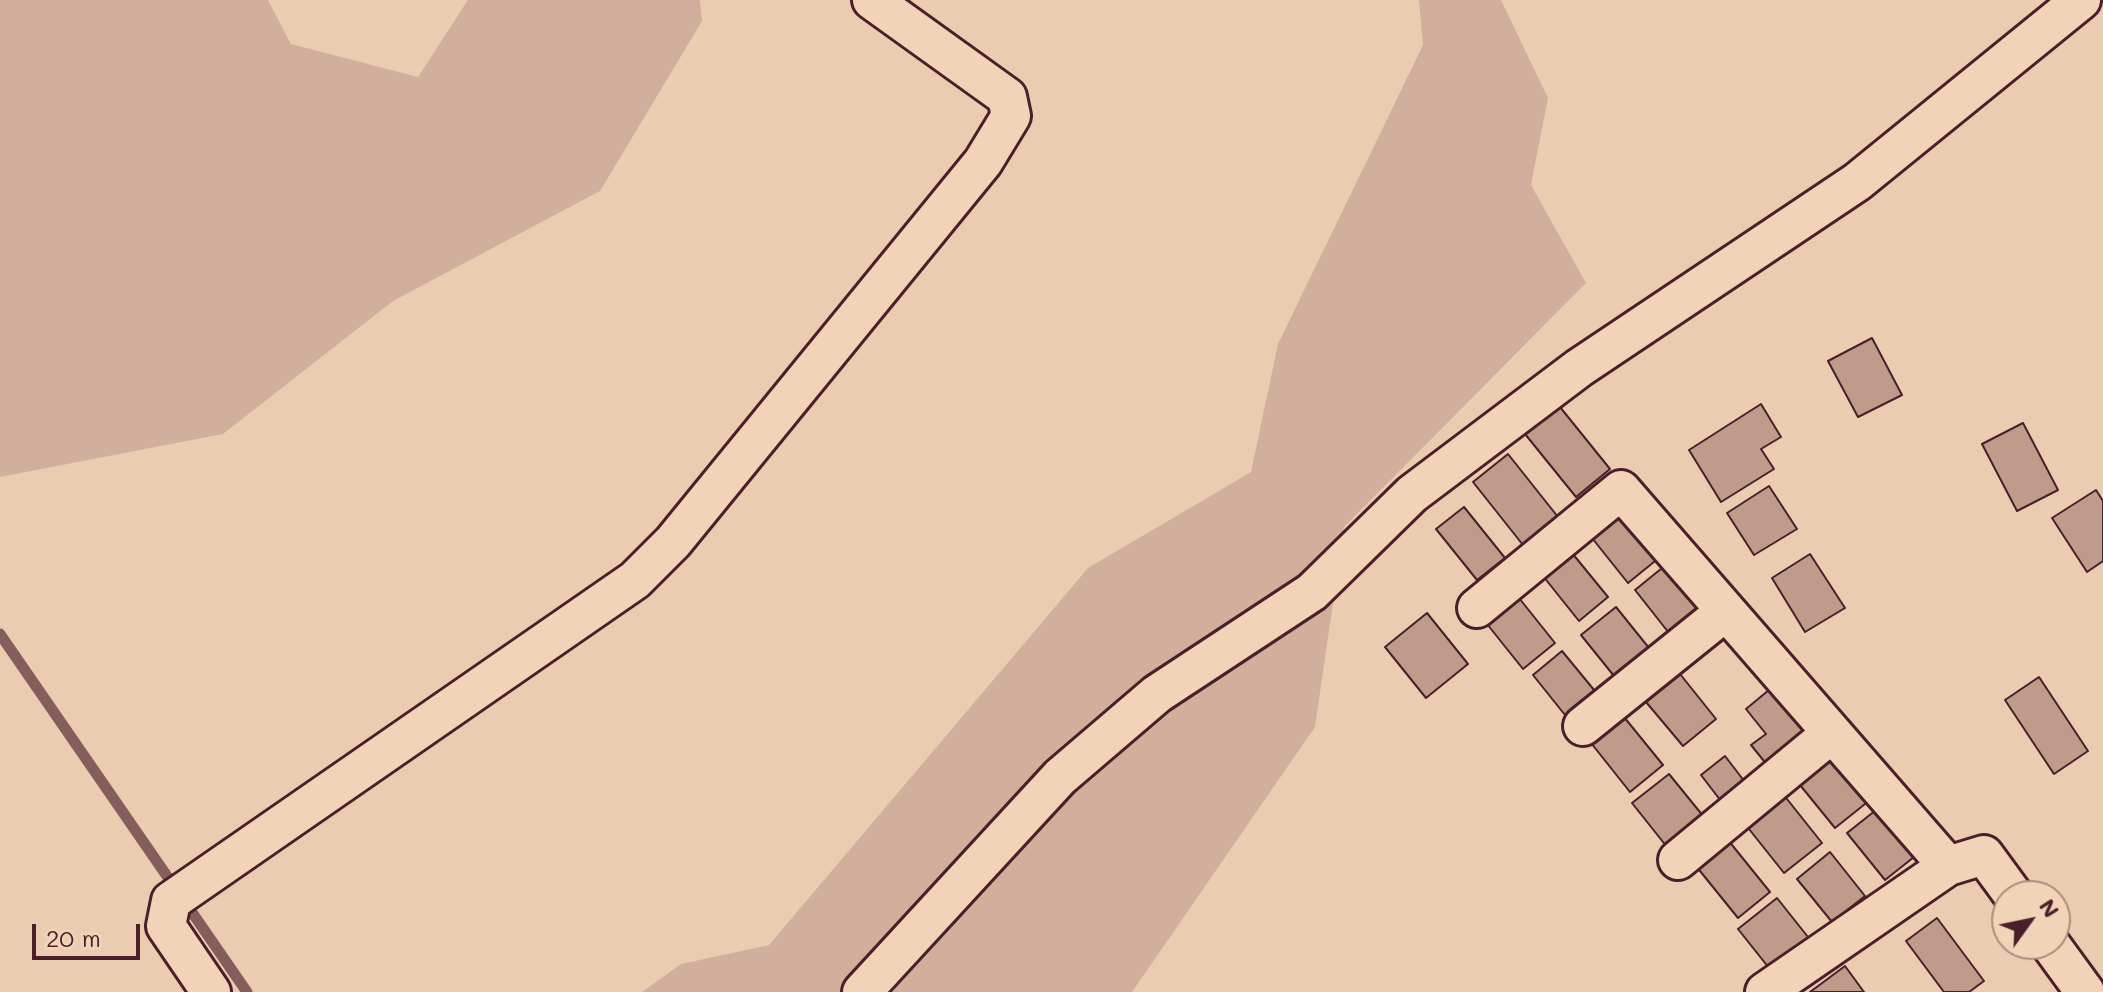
<!DOCTYPE html>
<html>
<head>
<meta charset="utf-8">
<style>
  body { margin:0 }
  #map { position:relative; width:2103px; height:992px; overflow:hidden; background:#eacdb1; font-family:Mali,sans-serif }
  canvas { display:block }
  .north { position:absolute; left:1991px; top:880px; width:80px; height:80px; box-sizing:border-box; background:#f1d4b7; border:2px solid #ae8c7f; border-radius:50%; rotate:57deg; font-size:22px; font-weight:700; line-height:32px; text-align:center; color:#4a1f2b }
  .north::after { content:''; display:block; margin:auto; width:28px; height:36px; background:#4a1f2b; clip-path:polygon(50% 0,100% 100%,50% 72%,0 100%) }
  .scale { position:absolute; left:32px; top:924px; width:108px; height:36px; box-sizing:border-box; border:4px solid #4a1f2b; border-top:0; padding-left:10px; font-size:24px; line-height:28px; white-space:nowrap; color:#4a1f2b; -webkit-text-stroke:6px #f1d4b7; paint-order:stroke }
</style>
</head>
<body>
<div id="map">
<canvas width="2103" height="992"></canvas>
<div class="north">N</div>
<div class="scale">20 m</div>
</div>
<script>
const context = document.querySelector('canvas').getContext('2d');
context.lineJoin = 'round';
function paint(path, color) { context.fillStyle = color; context.fill(path, 'evenodd'); }
function trace(path, color, width, dash) { context.strokeStyle = color; context.lineWidth = width; context.lineCap = dash ? 'butt' : 'round'; context.setLineDash(dash || []); context.stroke(path); }
const green = new Path2D(`
  M 0,0 L 268,0 L 291,44 L 418,77 L 468,0 L 700,0 L 702,21 L 600,191 L 393,301 L 223,434 L 0,477 Z
  M 1419,0 L 1501,0 L 1548,98 L 1531,185 L 1586,283 L 1344,527 L 1315,727 L 1132,992 L 642,992 L 681,964 L 769,945 L 1088,568 L 1251,472 L 1278,344 L 1423,45 Z`);
const stream = new Path2D(`
  M 0,634 L 247,992`);
const building = new Path2D(`
  M 1872,338 L 1902,395 L 1858,417 L 1828,361 Z
  M 1761,404 L 1781,437 L 1761,449 L 1774,469 L 1721,502 L 1689,450 Z
  M 1560,407 L 1610,469 L 1576,497 L 1525,434 Z
  M 2023,423 L 2058,490 L 2017,511 L 1982,444 Z
  M 1508,454 L 1558,517 L 1523,545 L 1473,482 Z
  M 1769,486 L 1797,529 L 1754,555 L 1727,513 Z
  M 2096,490 L 2103,501 L 2103,561 L 2087,572 L 2052,518 Z
  M 1464,507 L 1505,558 L 1477,580 L 1436,529 Z
  M 1624,512 L 1660,557 L 1628,583 L 1592,538 Z
  M 1572,553 L 1608,597 L 1579,621 L 1543,576 Z
  M 1810,554 L 1845,608 L 1805,632 L 1772,578 Z
  M 1667,564 L 1701,607 L 1669,633 L 1635,590 Z
  M 1519,598 L 1555,643 L 1523,669 L 1487,624 Z
  M 1616,607 L 1649,648 L 1614,676 L 1581,635 Z
  M 1427,613 L 1468,664 L 1426,698 L 1385,647 Z
  M 1562,651 L 1599,696 L 1569,720 L 1533,675 Z
  M 1680,674 L 1716,719 L 1683,746 L 1646,702 Z
  M 2039,677 L 2088,751 L 2054,774 L 2005,700 Z
  M 1775,685 L 1812,731 L 1768,766 L 1751,745 L 1766,734 L 1746,709 Z
  M 1624,717 L 1663,765 L 1630,792 L 1591,743 Z
  M 1725,756 L 1748,786 L 1724,805 L 1701,775 Z
  M 1836,757 L 1870,800 L 1835,828 L 1800,785 Z
  M 1669,774 L 1708,822 L 1671,852 L 1632,803 Z
  M 1783,794 L 1822,843 L 1784,873 L 1745,824 Z
  M 1876,810 L 1914,857 L 1885,880 L 1847,833 Z
  M 1728,840 L 1770,892 L 1738,918 L 1696,866 Z
  M 1830,852 L 1865,896 L 1832,922 L 1797,879 Z
  M 1777,898 L 1808,937 L 1769,968 L 1738,929 Z
  M 1937,918 L 1984,981 L 1969,992 L 1944,992 L 1906,941 Z
  M 1845,966 L 1864,992 L 1810,992 Z`);
const minor = new Path2D(`
  M 1477,608 L 1621,490 L 1948,866
  M 1583,726 L 1726,611
  M 1678,860 L 1832,733
  M 2050,944 L 2085,992
  M 211,992 L 166,926 L 171,901 L 635,580 L 673,542 L 983,162 L 1011,116 L 1007,97 L 872,0
  M 862,992 L 1060,777 L 1157,694 L 1312,592 L 1412,494 L 1579,368 L 1857,182 L 2081,0
  M 1765,992 L 1948,866 L 1984,855 L 2014,896`);
paint(green, '#d0b09c');
trace(stream, '#845e5c', 11);
paint(building, '#be9c8c');
trace(building, '#4a1f2b', 2);
trace(minor, '#4a1f2b', 44);
trace(minor, '#f1d4b7', 38);
</script>
</body>
</html>
